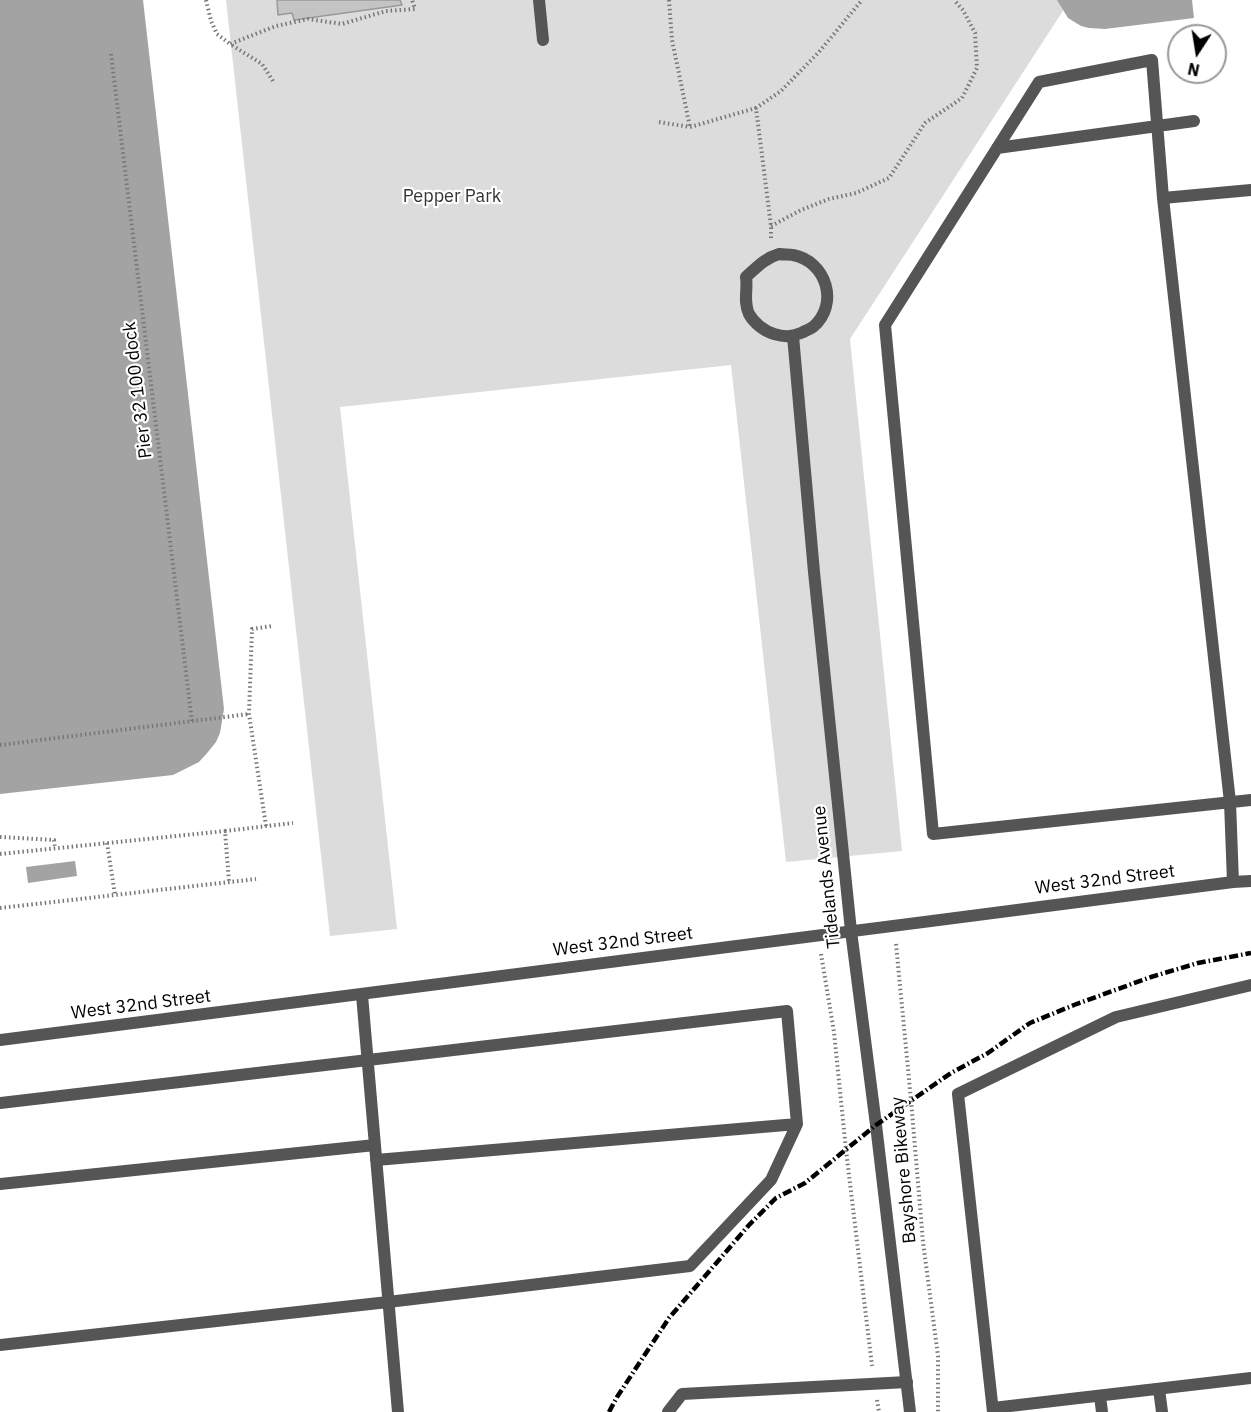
<!DOCTYPE html>
<html>
<head>
<meta charset="utf-8">
<style>
  body { margin:0 }
  #map { position:relative; width:1251px; height:1412px; overflow:hidden; background:#fff; font-family:"IBM Plex Sans",sans-serif }
  canvas { display:block }
  .north { position:absolute; left:1167px; top:24px; width:60px; height:60px; box-sizing:border-box; background:#fff; border:2px solid #999; border-radius:50%; rotate:192deg; font-size:16px; font-weight:700; line-height:24px; text-align:center; color:#000 }
  .north::after { content:''; display:block; margin:auto; width:21px; height:27px; background:#000; clip-path:polygon(50% 0,100% 100%,50% 72%,0 100%) }
</style>
</head>
<body>
<div id="map">
<canvas width="1251" height="1412"></canvas>
<div class="north">N</div>
</div>
<script>
const context = document.querySelector('canvas').getContext('2d');
context.lineJoin = 'round';
function paint(path, color) { context.fillStyle = color; context.fill(path, 'evenodd'); }
function trace(path, color, width, dash) { context.strokeStyle = color; context.lineWidth = width; context.lineCap = dash ? 'butt' : 'round'; context.setLineDash(dash || []); context.stroke(path); }
function label(font, color, halo, rows, align = 'center') {
  context.font = font + ' "IBM Plex Sans",sans-serif'; context.lineWidth = 4.5; context.setLineDash([]); context.textBaseline = 'middle'; context.strokeStyle = halo; context.fillStyle = color; for (const [text, x, y, turn = 0] of rows) {
    context.save(); context.translate(x, y); context.rotate((+turn || 0) * Math.PI / 180); context.textAlign = isNaN(turn) ? turn : align; if (halo) context.strokeText(text, 0, 0); context.fillText(text, 0, 0); context.restore();
  }
}
const green = new Path2D(`
  M 226,0 L 1090,0 L 1068,3 L 850,339 L 902,851 L 786,862 L 731,365 L 340,407 L 397,929 L 330,936 Z`);
const water = new Path2D(`
  M 0,0 L 143,0 L 224,709 L 220,733 L 216,742 L 208,752 L 199,762 L 173,775 L 0,794 Z
  M 1057,0 L 1192,0 L 1194,18 L 1105,29 L 1089,28 L 1081,26 L 1068,18 Z
  M 75,861 L 77,876 L 28,883 L 26,867 Z`);
const building = new Path2D(`
  M 277,0 L 400,0 L 402,5 L 294,20 L 292,13 L 278,15 Z`);
const path = new Path2D(`
  M 206,0 L 211,21 L 217,34 L 230,44
  M 669,0 L 672,40 L 690,127
  M 111,54 L 192,722
  M 273,81 L 262,64 L 230,44 L 276,26 L 308,19 L 342,24 L 386,11 L 415,9 L 412,0
  M 659,122 L 690,127 L 756,108
  M 771,226 L 801,210 L 829,199 L 856,193 L 889,178 L 925,123 L 962,98 L 977,68 L 975,33 L 963,10 L 954,0
  M 771,238 L 771,226 L 756,108 L 781,91 L 819,52 L 862,0
  M 0,745 L 249,714
  M 266,826 L 249,714 L 252,629 L 272,626
  M 225,831 L 293,823
  M 0,837 L 54,840 L 55,848
  M 107,843 L 115,895
  M 0,854 L 225,831 L 229,882
  M 0,908 L 256,879
  M 896,944 L 911,1100 L 923,1242 L 938,1356 L 938,1412
  M 821,954 L 834,1032 L 846,1150 L 872,1366
  M 877,1400 L 879,1412`);
const service = new Path2D(`
  M 539,0 L 543,40
  M 997,148 L 1194,121
  M 1163,198 L 1152,60 L 1039,82 L 885,325 L 933,834 L 1251,800
  M 1233,882 L 1230,802 L 1163,198 L 1251,190
  M 362,995 L 398,1412
  M 0,1103 L 787,1011 L 797,1124 L 376,1160
  M 0,1184 L 375,1145
  M 0,1345 L 388,1302 L 690,1266 L 771,1180 L 797,1124
  M 1159,1389 L 1162,1412
  M 1100,1396 L 1102,1412
  M 993,1408 L 1251,1378
  M 668,1412 L 682,1394 L 907,1382
  M 993,1412 L 958,1094 L 1116,1017 L 1251,985`);
const tertiary = new Path2D(`
  M 779,254 C 784,255 789,254 793,255 C 826,261 840,304 813,327 C 810,329 805,331 801,333 C 791,337 784,337 774,334 C 764,331 754,323 749,314 C 743,301 748,290 746,277 C 757,267 765,258 779,254 Z
  M 793,336 L 814,572 L 851,931 L 876,1125 L 910,1412
  M 0,1040 C 411,989 822,935 1233,882 L 1251,881`);
const rail = new Path2D(`
  M 609,1412 L 617,1397 L 669,1318 L 749,1225 L 776,1198 L 805,1183 L 876,1125 L 951,1073 L 988,1053 L 1030,1023 L 1074,1005 L 1151,977 L 1198,963 L 1251,953`);
const parkNames = [
  ["Pepper Park",452,197]
];
const streetNames = [
  ["Pier 32 100 dock",138,390,-97],
  ["Tidelands Avenue",827,877,-96],
  ["West 32nd Street",1105,880,-7],
  ["West 32nd Street",623,942,-7],
  ["West 32nd Street",141,1005,-7],
  ["Bayshore Bikeway",904,1170,-95]
];
paint(green, '#dcdcdc');
paint(water, '#a3a3a3');
paint(building, '#c4c4c4');
trace(building, '#999', 1.5);
trace(path, '#777', 4, [1.5, 3]);
trace(service, '#555', 12);
trace(tertiary, '#555', 12);
trace(rail, '#000', 4.5, [9, 3, 1.5, 3]);
label('18px', '#333', '#fff', parkNames);
label('18px', '#000', '#fff', streetNames);
</script>
</body>
</html>
